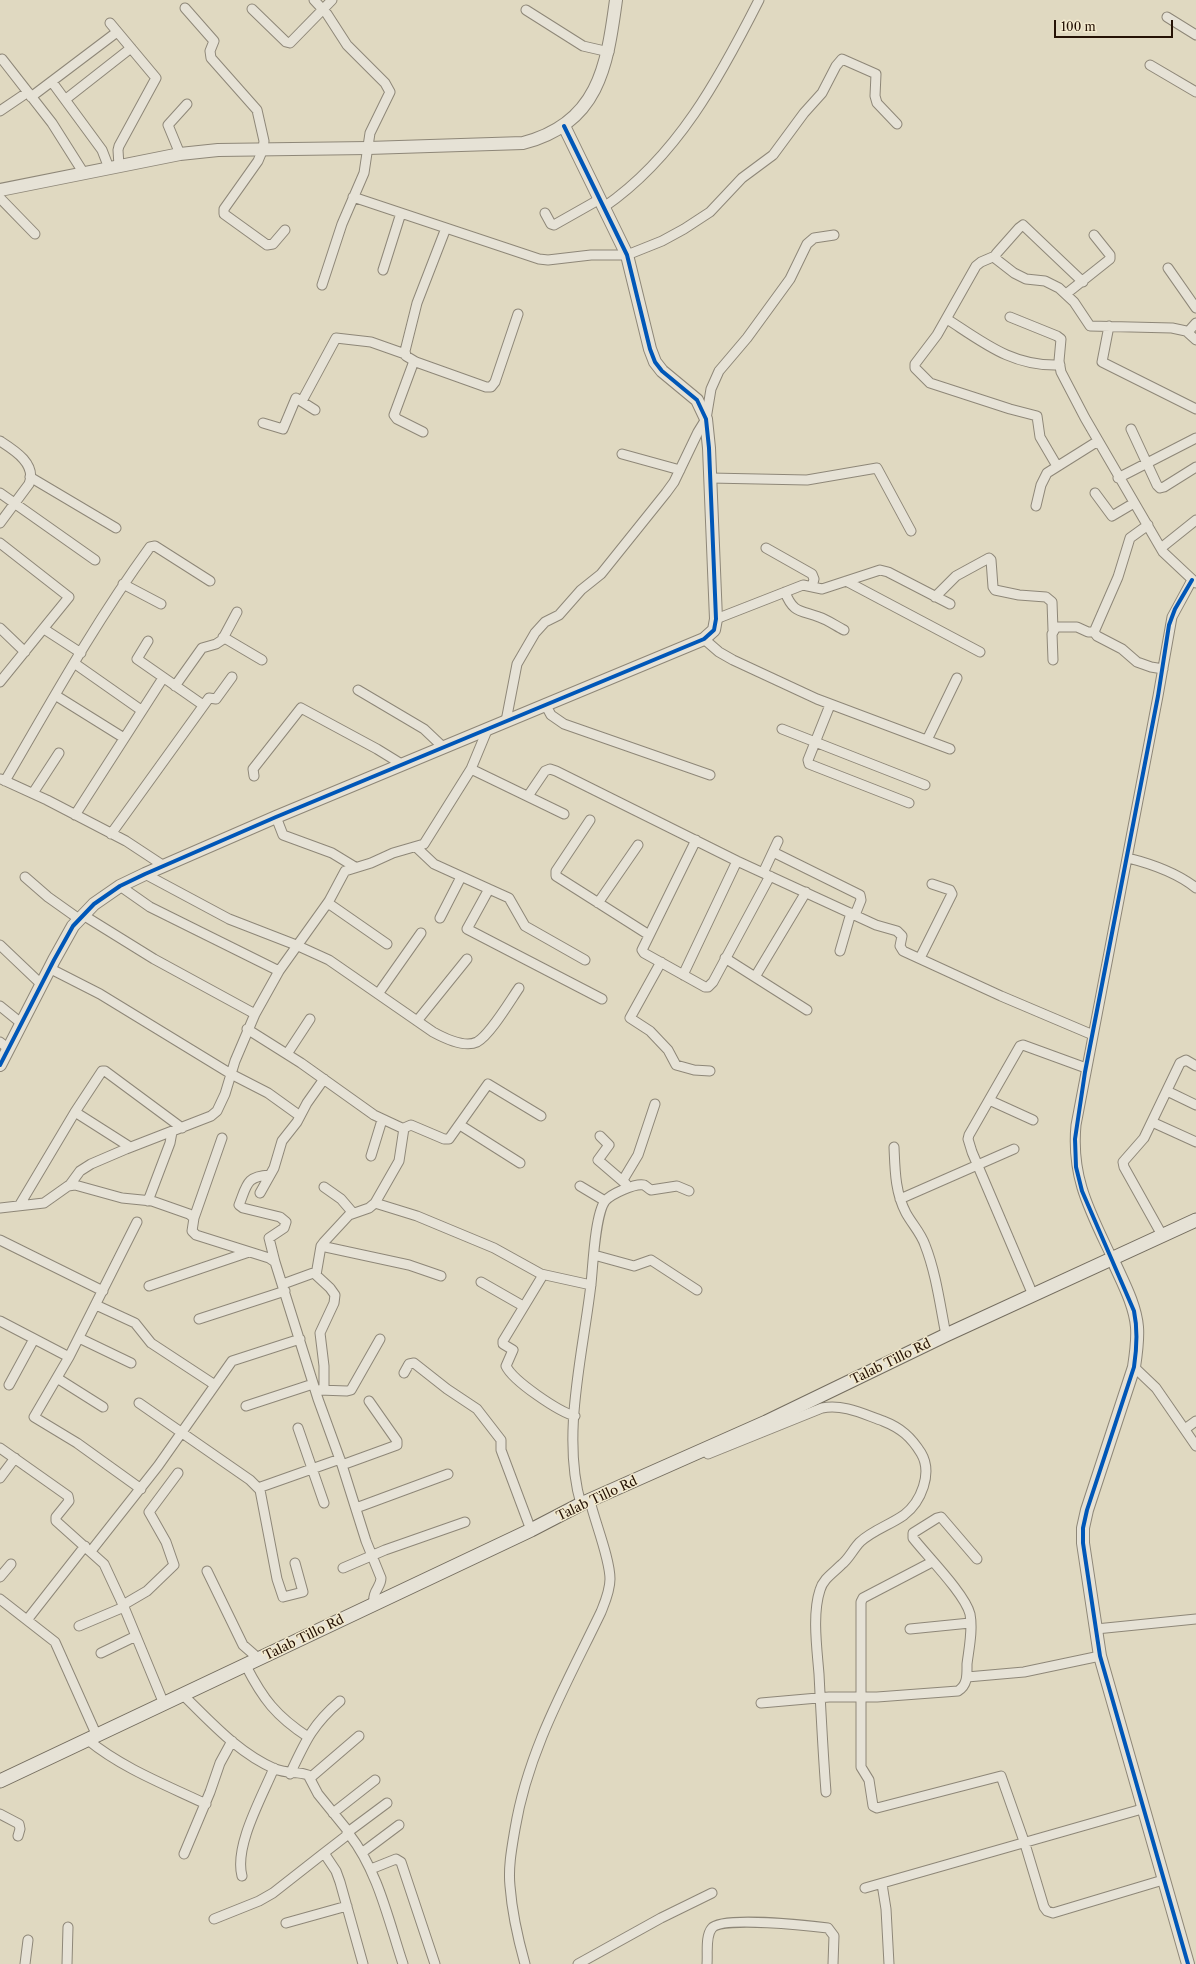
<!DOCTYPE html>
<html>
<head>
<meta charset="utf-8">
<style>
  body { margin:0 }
  #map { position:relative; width:1196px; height:1964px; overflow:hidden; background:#e0d9c1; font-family:"Libre Caslon Text",serif }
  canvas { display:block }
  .scale { position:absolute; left:1054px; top:20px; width:119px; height:18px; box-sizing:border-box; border:2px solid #251205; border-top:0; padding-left:5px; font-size:12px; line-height:14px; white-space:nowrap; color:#251205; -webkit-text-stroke:3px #f3eace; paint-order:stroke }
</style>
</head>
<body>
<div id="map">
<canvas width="1196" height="1964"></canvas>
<div class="scale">100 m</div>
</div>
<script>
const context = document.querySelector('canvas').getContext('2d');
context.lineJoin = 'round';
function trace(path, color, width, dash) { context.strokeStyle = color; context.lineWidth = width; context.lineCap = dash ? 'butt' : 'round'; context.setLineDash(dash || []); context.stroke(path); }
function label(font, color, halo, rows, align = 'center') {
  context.font = font + ' "Libre Caslon Text",serif'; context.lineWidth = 3; context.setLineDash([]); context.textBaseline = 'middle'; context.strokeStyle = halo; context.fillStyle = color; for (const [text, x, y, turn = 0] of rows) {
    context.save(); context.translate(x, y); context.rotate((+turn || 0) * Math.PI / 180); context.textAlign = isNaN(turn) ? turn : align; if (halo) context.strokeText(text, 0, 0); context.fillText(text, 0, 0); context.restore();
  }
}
const minor = new Path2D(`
  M 314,0 L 327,14 L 347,45 L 385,83 L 390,92 L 370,133 L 364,173 L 342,224 L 322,285
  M 185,8 L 214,41 L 210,51 L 211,58 L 257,110 L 264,141 L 263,149 L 258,161 L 224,209 L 224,214 L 267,245 L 273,244 L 285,230
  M 252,9 L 286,42 L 290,43 L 332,0
  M 526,10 L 583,46 L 609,52
  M 1167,17 L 1196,35
  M 110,23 L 156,78 L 119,146 L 118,150 L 119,166
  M 2,59 L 52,123 L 83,172
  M 1150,65 L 1196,92
  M 52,82 L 102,150 L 109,168
  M 31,97 L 117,32
  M 66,99 L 131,48
  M 0,111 L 28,92
  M 180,154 L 168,125 L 187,104
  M 353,197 L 539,259 L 548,260 L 591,255 L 627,255 L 662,241 L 684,229 L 710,212 L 742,178 L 773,155 L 804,113 L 822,93 L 836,66 L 842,59 L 876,74 L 875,96 L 877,103 L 897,124
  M 0,198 L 35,234
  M 604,207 C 677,157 720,77 759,0
  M 545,213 L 551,224 L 554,225 L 600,199
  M 446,228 L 417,303 L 405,351 L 406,356 L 416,362 L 486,387 L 491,387 L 495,382 L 518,314
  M 995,256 L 981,262 L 976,266 L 937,335 L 915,364 L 915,368 L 930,383 L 1010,409 L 1037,416 L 1040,437 L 1057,466
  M 1168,268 L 1196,308
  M 383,270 L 401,213
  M 1083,282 L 1023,225 L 1019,228 L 996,254 L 996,259 L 1014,273 L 1026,279 L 1045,281 L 1059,288 L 1074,302 L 1090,326 L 1172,328 L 1186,331 L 1196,340
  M 1066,294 L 1110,259 L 1110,255 L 1094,235
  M 1010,317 L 1057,336 L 1061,339 L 1059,361 L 1061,372 L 1085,418 L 1163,552 L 1196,583
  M 947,319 C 984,343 1013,367 1060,365
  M 1109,326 L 1102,362 L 1196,409
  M 1188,332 L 1196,323
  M 414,361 L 394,415 L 397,419 L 423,432
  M 302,401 L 336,338 L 371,342 L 405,354
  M 263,423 L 283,429 L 296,398 L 315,410
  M 1131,429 L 1157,485 L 1160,488 L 1164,487 L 1196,467
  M 0,441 C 14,450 37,464 29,484 L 0,523
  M 622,454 L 680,470
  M 30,477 L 116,528
  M 710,478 L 807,480 L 877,468 L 911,531
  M 1118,478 L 1196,438
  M 0,493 L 95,560
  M 1095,493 L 1112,516 L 1134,503
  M 1036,506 L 1041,485 L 1047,473 L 1098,441
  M 1148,525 L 1130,538 L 1118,577 L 1094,632 L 1097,636 L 1122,649 L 1137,662 L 1151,667 L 1163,669
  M 0,543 L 69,597 L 0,682
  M 766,548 L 812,574 L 814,579 L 812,587
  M 1161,548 L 1196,520
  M 846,581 L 980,652
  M 123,584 L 161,604
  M 785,592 C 793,613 800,610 819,617 C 828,620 836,626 844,630
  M 935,597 L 956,576 L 989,558 L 991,560 L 993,587 L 995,590 L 1019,595 L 1046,597 L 1052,602 L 1053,630
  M 716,619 L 803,585 L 822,589 L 880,570 L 888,572 L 950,604
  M 0,628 L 25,652
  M 44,629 L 81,653
  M 223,637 L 262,660
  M 704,639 L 719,652 L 733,660 L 817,699 L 950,749
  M 148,641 L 137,659 L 203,705
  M 1053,660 L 1052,634 L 1056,627 L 1077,627 L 1088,632 L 1094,632
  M 74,663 L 141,710
  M 175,686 L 202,648 L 216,644 L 222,640 L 237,612
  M 358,690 L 424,729 L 443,747
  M 55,695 L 124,738
  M 545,704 L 551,715 L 564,724 L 710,775
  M 830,705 L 808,760 L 809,764 L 909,803
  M 506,721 L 517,664 L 535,633 L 545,622 L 559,615 L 581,590 L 601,574 L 666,493 L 674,482 L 698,432 L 706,419 L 711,389 L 719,371 L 747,338 L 790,279 L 807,244 L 814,238 L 834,235
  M 782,729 L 925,785
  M 927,740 L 957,678
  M 471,769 L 564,814
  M 254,776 L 253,769 L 301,708 L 377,749 L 403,765
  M 1,779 L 47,800 L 126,841 L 164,866
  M 5,781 C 51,702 96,621 150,547 L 155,546 L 210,581
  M 33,793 L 59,753
  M 528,796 L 545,771 L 550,769 L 556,771 L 737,861 L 876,925 L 897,931 L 902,936 L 900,946 L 903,951 L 1001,996 L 1093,1035
  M 75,815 L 163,678
  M 276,817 L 283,835 L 332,853 L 355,867
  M 590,820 L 556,871 L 556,876 L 649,935
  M 111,834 L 209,698 L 216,699 L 232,677
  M 696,840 L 642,950 L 644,953 L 705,987 L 708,987 L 713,982 L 770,876
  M 416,847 L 434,864 L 489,889 L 467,929 L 602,999
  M 773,852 L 860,895 L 861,900 L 855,915
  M 1128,858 C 1152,864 1176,872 1196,888
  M 763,873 L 778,841
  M 145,874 L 229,919 L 296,945 L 329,960 L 433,1032 C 444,1038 465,1048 477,1042 C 490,1035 510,1001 519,988
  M 25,877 L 48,897 L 79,919
  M 120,886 L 150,907 L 279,971
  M 489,889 L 509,898 L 525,926 L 585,960
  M 328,903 L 387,944
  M 598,903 L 638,845
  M 83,915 L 154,959 L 255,1014
  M 440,918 L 461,877
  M 0,945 L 41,984
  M 840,951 L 851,913
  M 725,958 L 807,1010
  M 920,958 L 952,894 L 950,890 L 932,884
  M 661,962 L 630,1018 L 650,1031 L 668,1050 L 676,1065 L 694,1070 L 710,1071
  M 49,968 L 100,994 L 231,1074 L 268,1093 L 300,1116
  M 683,975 L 737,861
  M 755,977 L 806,892
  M 378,994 L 421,933
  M 0,1006 L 21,1023
  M 417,1021 L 467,959
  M 247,1029 L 301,1063 L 374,1115 L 404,1129
  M 0,1042 L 9,1049
  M 287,1054 L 310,1019
  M 1167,1091 L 1196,1105
  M 989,1100 L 1033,1120
  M 75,1112 L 130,1147
  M 1152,1122 L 1196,1142
  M 460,1125 L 520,1163
  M 600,1136 L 609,1145 L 598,1160 L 626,1184
  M 894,1147 C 895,1170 895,1192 906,1213 C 912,1224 921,1233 925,1245 C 936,1273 940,1305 946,1335
  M 371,1156 L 382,1120
  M 270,1175 C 246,1176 247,1185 239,1205 L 243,1208 L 280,1217 L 286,1222 L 284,1228 L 269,1238 L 275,1262
  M 623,1180 L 638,1155 L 655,1104
  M 69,1186 L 80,1171 L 91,1164 L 126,1149 L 211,1116 L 217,1111 L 225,1094 L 235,1061 L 255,1014 L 279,971 L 329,901 L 345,871 L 371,863 L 393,853 L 424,844 L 471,769 L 488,728
  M 580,1186 L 605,1201
  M 324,1187 L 341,1199 L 353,1213
  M 260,1193 L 274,1168 L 282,1141 L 297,1122 L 307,1103 L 324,1079
  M 900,1199 L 1014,1149
  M 148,1201 L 170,1143 L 172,1132
  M 375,1203 L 417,1216 L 494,1248 L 541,1274 L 591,1285
  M 19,1206 L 75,1112 L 102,1071 L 105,1071 L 182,1128
  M 0,1208 L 44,1203 L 68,1186 L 75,1185 L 122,1198 L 152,1201 L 189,1214 L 194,1218 L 192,1231 L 196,1235 L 269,1258 L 275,1262 L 318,1399 L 342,1465 L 366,1541 L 381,1578 C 381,1588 372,1590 374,1604
  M 194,1218 L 222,1138
  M 137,1222 L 69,1357 L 34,1417 L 77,1443 L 141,1489
  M 1162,1235 L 1124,1167 L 1123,1162 L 1144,1138 L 1180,1063 L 1186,1060 L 1196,1066
  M 0,1240 L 103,1291
  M 321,1246 L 409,1265 L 441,1276
  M 594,1255 L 634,1266 L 651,1260 L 697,1290
  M 1112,1258 C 1090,1211 1071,1178 1076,1125 L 1158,696 L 1172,617 L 1192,580
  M 543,1275 L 503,1341 L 503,1344 L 513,1350 L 506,1366 C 513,1381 559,1412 575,1416
  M 481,1282 L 523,1306
  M 283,1284 L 316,1272
  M 149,1286 L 249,1252
  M 1033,1295 L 972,1152 L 968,1139 L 969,1135 L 1020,1046 L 1023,1045 L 1086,1068
  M 96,1305 L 135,1323 L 151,1343 L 215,1385
  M 199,1319 L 285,1291
  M 0,1321 L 69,1357
  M 79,1338 L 131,1363
  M 1134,1367 L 1156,1388 L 1196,1446
  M 404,1373 L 409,1364 L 414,1363 L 447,1389 L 477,1409 L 501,1440 L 501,1450 L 531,1530
  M 57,1378 L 103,1407
  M 9,1385 L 34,1339
  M 319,1390 L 347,1391 L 351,1390 L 380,1339
  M 324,1390 L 324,1366 L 320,1333 L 334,1303 L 335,1295 L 330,1288 L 316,1275 L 321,1246 L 324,1242 L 349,1215 L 369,1208 L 375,1203 L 399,1161 L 404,1128 L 411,1125 L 444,1139 L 449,1139 L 488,1084 L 541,1116
  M 139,1403 L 250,1480 L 260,1490 L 277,1579 L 283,1597 L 303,1592 L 295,1563
  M 246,1406 L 313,1384
  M 298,1428 L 324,1503
  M 1185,1429 L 1196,1421
  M 0,1448 L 68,1496 L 69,1501 L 56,1517 L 56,1521 L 104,1564 L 124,1607 L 164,1704
  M 708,1454 L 822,1408 C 844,1404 863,1414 883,1421 C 901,1428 911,1437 921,1453 C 933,1473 921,1502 904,1515 C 890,1525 873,1530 860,1542 C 853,1549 849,1559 841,1565 C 833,1573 823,1579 820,1590 C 812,1614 817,1649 819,1674 C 821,1714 823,1753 826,1792
  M 342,1465 L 397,1445 L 397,1441 L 369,1401
  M 0,1478 L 15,1458
  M 258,1488 L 340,1459
  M 581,1504 C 561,1436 583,1354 591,1284 C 593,1265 595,1215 605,1201 C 611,1194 635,1183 644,1185 C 646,1186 649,1189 651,1190 L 677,1186 L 689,1191
  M 356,1508 L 448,1474
  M 91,1551 L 158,1466 L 232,1361 L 300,1339
  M 932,1562 L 863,1598 L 861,1602 L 861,1767 L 869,1780 L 873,1806 L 877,1808 L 1001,1776 L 1025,1844 L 1044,1907 L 1047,1911 L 1053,1913 L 1163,1880
  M 343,1568 L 385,1550 L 465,1522
  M 207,1571 L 243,1645 L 259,1659
  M 0,1577 L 11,1564
  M 0,1599 L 55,1642 L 97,1736
  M 123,1605 L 147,1591 L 174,1565 L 166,1542 L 149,1512 L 178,1473
  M 27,1620 L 85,1546
  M 79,1626 L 124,1607
  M 910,1629 L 970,1623
  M 1096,1629 L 1196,1619
  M 101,1653 L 136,1636
  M 246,1666 C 263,1699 276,1716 308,1737
  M 967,1677 L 1024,1672 L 1100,1656
  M 183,1695 C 211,1722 238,1753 275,1769 C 288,1774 298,1771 308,1775 L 318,1794 L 348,1831 L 346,1836 L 324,1853 L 336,1871 L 340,1882 L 363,1964
  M 761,1703 L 829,1697 L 877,1697 L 958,1691 C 968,1685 967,1674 967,1664 C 969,1648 973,1630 970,1614 C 965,1594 927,1556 913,1538 L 913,1533 L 937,1518 L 941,1517 L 977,1559
  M 88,1740 C 122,1768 166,1785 206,1804
  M 290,1774 C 305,1742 312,1725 340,1701
  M 310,1778 L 359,1736
  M 333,1813 L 375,1780
  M 0,1814 L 19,1824 L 20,1829 L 18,1836
  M 348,1832 L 387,1803
  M 349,1834 C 378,1871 388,1919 403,1964
  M 363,1852 L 399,1825
  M 184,1854 L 210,1792 L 220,1763 L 232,1741
  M 371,1869 L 396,1859 L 401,1862 L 435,1964
  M 242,1876 C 234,1846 262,1797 274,1768
  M 882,1884 L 886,1909 L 889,1964
  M 865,1888 L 1142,1809
  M 214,1919 L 259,1901 L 273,1893 L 324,1853
  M 286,1923 L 347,1906
  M 25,1964 L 28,1940
  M 67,1964 L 68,1927
  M 525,1964 C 518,1939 512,1912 510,1886 C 508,1867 512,1847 515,1829 C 528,1750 567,1683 601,1612 C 605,1602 610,1591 610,1579 C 610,1559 595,1522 590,1501
  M 578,1964 L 661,1918 L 712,1893
  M 707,1964 C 708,1954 705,1936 712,1928 C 722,1916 811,1926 828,1928 L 834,1936 L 833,1964`);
const tertiary = new Path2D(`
  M 0,190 L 180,154 L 218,150 L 368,148 L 523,143 C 598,124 607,67 616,0
  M 0,1065 L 54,960 L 73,926 L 94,904 L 120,886 L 145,874 L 276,817 L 704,639 L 714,630 L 716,619 L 709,448 L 706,419 L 697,400 L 662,371 L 655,362 L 650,349 L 627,255 L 564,126
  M 1112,1258 C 1121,1279 1135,1303 1137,1327 C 1138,1340 1136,1354 1134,1367 L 1087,1510 L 1083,1528 L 1083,1543 L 1100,1656 L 1188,1964`);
const secondary = new Path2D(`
  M 0,1781 L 531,1530 L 581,1504 L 766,1422 L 946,1335 L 1196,1220`);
const cycleway = new Path2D(`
  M 0,1065 L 54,960 L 73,926 L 94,904 L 120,886 L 145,874 L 276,817 L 704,639 L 714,630 L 716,619 L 709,448 L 706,419 L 697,400 L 662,371 L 655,362 L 650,349 L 627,255 L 564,126
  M 1188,1964 L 1100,1656 L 1083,1543 L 1083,1528 L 1087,1510 L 1134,1367 C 1137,1347 1138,1330 1134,1311 L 1082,1191 L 1076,1167 L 1075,1139 L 1085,1072 L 1158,696 L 1169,625 L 1175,609 L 1192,580`);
const streetNames = [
  ["Talab Tillo Rd",891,1362,-26],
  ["Talab Tillo Rd",597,1499,-25],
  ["Talab Tillo Rd",304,1638,-26]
];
trace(minor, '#8e8778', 11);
trace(tertiary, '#8e8778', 14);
trace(secondary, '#746d5f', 15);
trace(minor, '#e6e2d6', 9);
trace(tertiary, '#e6e2d6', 12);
trace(secondary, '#e6e2d6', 13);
trace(cycleway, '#0057b8', 4);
label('13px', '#251205', '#f3eace', streetNames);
</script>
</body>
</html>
